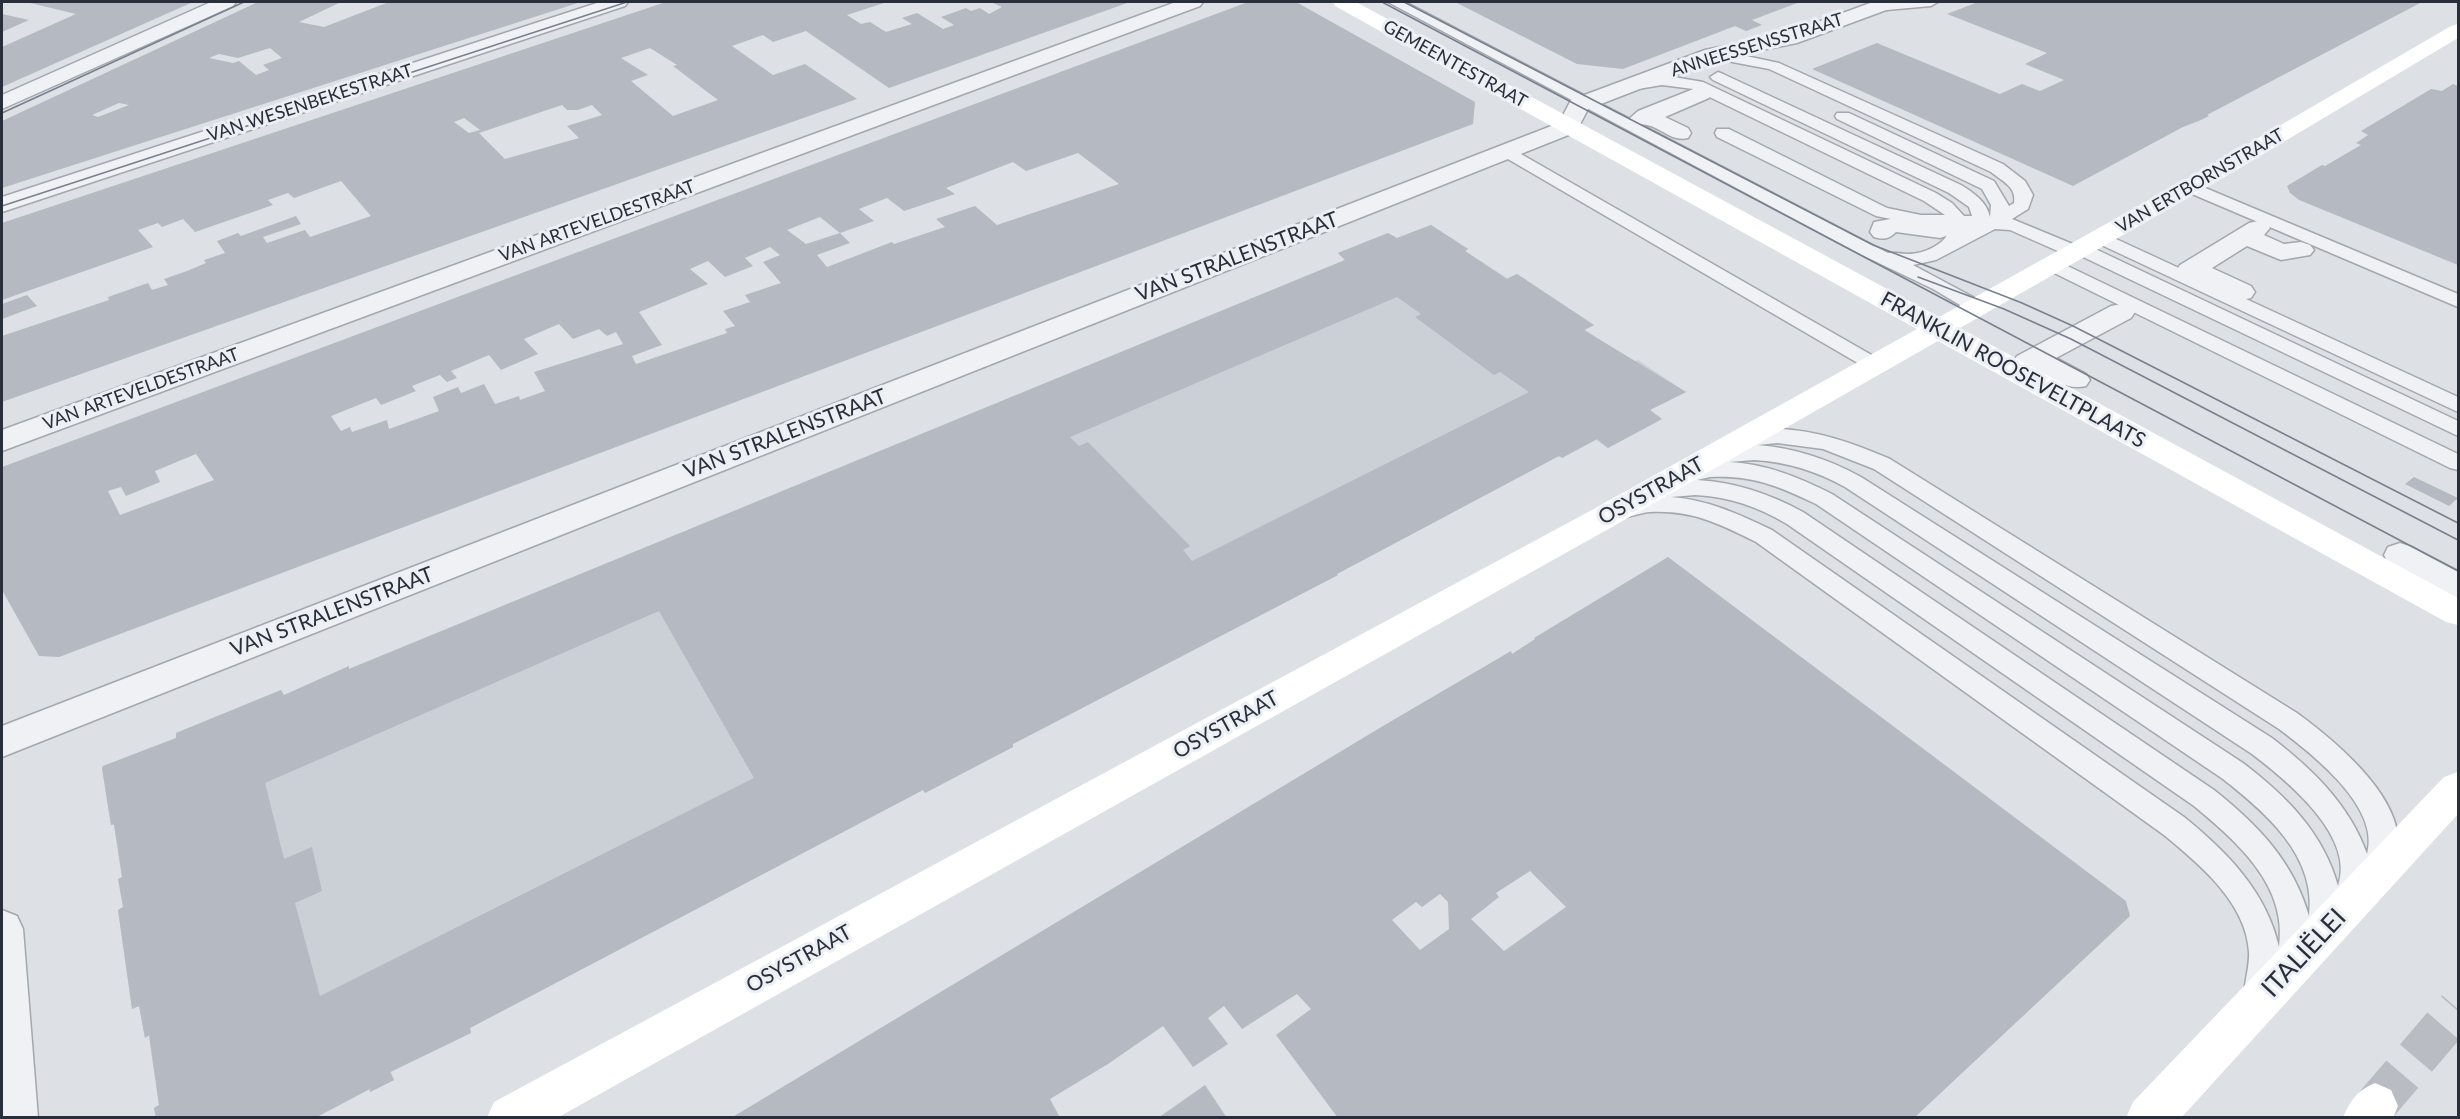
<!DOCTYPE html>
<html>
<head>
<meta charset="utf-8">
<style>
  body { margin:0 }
  #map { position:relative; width:2460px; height:1119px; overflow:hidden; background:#dde0e5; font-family:Lato,sans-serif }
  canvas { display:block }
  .frame { position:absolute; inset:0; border:3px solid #282e3a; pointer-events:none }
</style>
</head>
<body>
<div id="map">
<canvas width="2460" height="1119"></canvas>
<div class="frame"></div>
</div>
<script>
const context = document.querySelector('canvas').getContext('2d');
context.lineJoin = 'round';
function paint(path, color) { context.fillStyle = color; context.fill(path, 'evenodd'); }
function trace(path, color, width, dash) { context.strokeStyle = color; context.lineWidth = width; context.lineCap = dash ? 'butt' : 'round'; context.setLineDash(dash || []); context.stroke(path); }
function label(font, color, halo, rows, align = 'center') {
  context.font = font + ' Lato,sans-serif'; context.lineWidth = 6; context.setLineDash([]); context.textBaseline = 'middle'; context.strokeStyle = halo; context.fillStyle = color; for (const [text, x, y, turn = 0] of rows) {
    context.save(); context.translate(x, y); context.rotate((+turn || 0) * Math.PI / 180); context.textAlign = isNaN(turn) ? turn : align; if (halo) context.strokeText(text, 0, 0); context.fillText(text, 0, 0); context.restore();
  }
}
const built = new Path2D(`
  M 1431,225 L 1468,249 L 1465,251 L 1507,278 L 1517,274 L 1594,325 L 1585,330 L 1633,362 L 1638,360 L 1686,392 L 1650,410 L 1662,419 L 1608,448 L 1596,440 L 1562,458 L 1558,456 L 1337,574 L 1338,575 L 1013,744 L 1013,747 L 925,793 L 923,790 L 470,1028 L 471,1033 L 391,1072 L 394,1080 L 370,1092 L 369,1089 L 156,1117 L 154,1108 L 159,1105 L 149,1036 L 145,1038 L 139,1006 L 132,1009 L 118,910 L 123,907 L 122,877 L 114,825 L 111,825 L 102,769 L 103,766 L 176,738 L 176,733 L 281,690 L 284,695 L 349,666 L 349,669 L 1345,260 L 1338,253 L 1388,233 L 1397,238 Z`);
const building = new Path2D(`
  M 26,2 L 193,2 L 2,87 L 2,47 L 76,14 Z
  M 258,2 L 341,2 L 299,22 L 324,27 L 389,2 L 581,2 L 2,188 L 2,121 ZM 270,48 L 282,58 L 263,65 L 269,70 L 256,75 L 239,61 L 233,63 L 209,58 L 219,54 L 238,58 ZM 119,103 L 129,105 L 98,117 L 92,115 Z
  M 666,2 L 887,2 L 847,15 L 861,24 L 870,22 L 886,32 L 912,24 L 902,18 L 917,13 L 943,29 L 954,25 L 941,17 L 966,8 L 971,11 L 980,8 L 989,14 L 1002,7 L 991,2 L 1130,2 L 889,88 L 806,31 L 773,42 L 763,35 L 732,46 L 773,75 L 805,64 L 857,99 L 2,402 L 2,336 L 109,300 L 108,297 L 148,283 L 152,290 L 168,285 L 164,279 L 187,271 L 206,263 L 204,260 L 225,253 L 217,241 L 238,233 L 241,236 L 296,216 L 301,224 L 263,237 L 267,243 L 305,230 L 310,237 L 371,216 L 341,181 L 294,198 L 288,193 L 268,200 L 273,205 L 195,232 L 183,219 L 162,227 L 158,223 L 138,230 L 153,247 L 2,300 L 2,223 ZM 650,48 L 677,65 L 673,66 L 718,100 L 673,116 L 631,81 L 648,75 L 621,58 ZM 562,105 L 567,110 L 578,110 L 592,105 L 602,115 L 567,126 L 579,138 L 505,159 L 479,133 ZM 464,118 L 480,130 L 469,133 L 454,122 Z
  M 1248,2 L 1296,2 L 1475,102 L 1473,124 L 59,657 L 39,656 L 2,590 L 2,467 ZM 1078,153 L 1119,184 L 997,225 L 975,206 L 936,219 L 945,227 L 894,244 L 892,242 L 827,267 L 817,255 L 850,243 L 840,233 L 806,244 L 787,230 L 820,217 L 840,233 L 874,221 L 859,209 L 887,198 L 904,211 L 955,194 L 946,188 L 1013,162 L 1026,171 ZM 770,247 L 780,255 L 763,262 L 781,283 L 745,295 L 750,302 L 723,311 L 735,326 L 725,329 L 727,333 L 636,364 L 632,356 L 662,345 L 639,312 L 708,284 L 690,269 L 708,261 L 725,277 L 753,266 L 745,258 ZM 559,324 L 573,339 L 599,329 L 607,336 L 616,332 L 623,344 L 534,372 L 545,391 L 520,400 L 519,396 L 495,404 L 484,384 L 461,393 L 458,387 L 433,397 L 439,411 L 389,429 L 387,420 L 352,432 L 350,427 L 341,431 L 331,416 L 376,398 L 381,405 L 416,391 L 412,386 L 440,375 L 447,382 L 457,378 L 451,371 L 489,355 L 501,370 L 538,354 L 524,339 ZM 196,454 L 214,480 L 120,515 L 108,491 L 121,487 L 126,496 L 160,482 L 155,471 Z
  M 1455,2 L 1800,2 L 1752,20 L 1762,25 L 1746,31 L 1735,26 L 1623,69 L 1577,64 Z
  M 1978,2 L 2422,2 L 2207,115 L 2209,116 L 2201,120 L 2183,127 L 2073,186 L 1812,69 L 1877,43 L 2000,94 L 2022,84 L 2040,91 L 2064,80 L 2025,64 L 2047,53 L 1947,14 Z
  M 2,14 L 29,20 L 2,32 Z
  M 2453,84 L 2458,86 L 2458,265 L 2299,200 L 2290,193 L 2287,186 L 2322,165 L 2325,166 L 2361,145 L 2356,143 L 2368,135 L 2361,131 L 2431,89 L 2442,91 Z
  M 1431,225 L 1468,249 L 1465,251 L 1507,279 L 1517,274 L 1594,325 L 1584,330 L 1686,392 L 1650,410 L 1662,419 L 1608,448 L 1597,439 L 1562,458 L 1559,456 L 1337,574 L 1338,575 L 1013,744 L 1013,747 L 925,793 L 923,790 L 470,1028 L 471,1033 L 390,1072 L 394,1080 L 370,1092 L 370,1089 L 315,1118 L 156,1118 L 154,1108 L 159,1105 L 149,1035 L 145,1038 L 139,1006 L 132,1009 L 118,910 L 123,907 L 118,879 L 122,877 L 114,824 L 111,825 L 102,768 L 103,766 L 176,738 L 176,733 L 281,690 L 284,695 L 349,666 L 349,669 L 1345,260 L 1338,253 L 1388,233 L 1397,238 ZM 1397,297 L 1421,314 L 1415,317 L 1494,375 L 1500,372 L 1529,392 L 1192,561 L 1183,550 L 1190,546 L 1088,442 L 1079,446 L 1070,437 ZM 659,611 L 754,778 L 320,996 L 295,903 L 322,891 L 312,847 L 284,859 L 265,783 Z
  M 27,295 L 37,306 L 2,319 L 2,304 Z
  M 2414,477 L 2458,498 L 2449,506 L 2405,484 Z
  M 1668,557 L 2126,901 L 2130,916 L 1914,1118 L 1338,1118 L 1276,1035 L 1311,1009 L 1297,994 L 1242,1029 L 1224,1006 L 1208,1018 L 1228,1044 L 1193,1067 L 1163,1026 L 1108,1064 L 1050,1099 L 1059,1116 L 1057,1118 L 731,1118 L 1383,726 L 1511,651 L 1512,654 L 1535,639 L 1534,638 ZM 1530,871 L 1566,907 L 1504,951 L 1471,919 L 1499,897 L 1496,893 ZM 1440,894 L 1448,902 L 1449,929 L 1420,950 L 1392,920 L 1416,902 L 1422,907 Z
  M 1205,1085 L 1227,1118 L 1158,1118 Z`);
const secondaryTunnel = new Path2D(`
  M 2375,1106 L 2458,1009`);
const lane = new Path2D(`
  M 1388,2 L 1405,2 L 1888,253 C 1895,252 1901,254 1908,254 C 1923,254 1949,244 1950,226 L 1921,225 L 1876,216 L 1717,137 L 1715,133 L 1717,129 L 1729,129 L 1887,208 L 1921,215 L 1945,215 L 1924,201 L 1693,89 L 1662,85 L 1632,90 L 1624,85 L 1626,82 L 1662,75 L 1703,82 L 1936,193 L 1952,203 L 1964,216 L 1972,216 L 1969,207 L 1949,193 L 1713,80 L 1710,77 L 1718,72 L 1723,74 L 1961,185 C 1974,193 1987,202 1990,217 L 1991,205 L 1982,189 L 1837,119 L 1835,116 L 1837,113 L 1849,113 L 1994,181 L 2009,206 L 2014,203 C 2017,187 2002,181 1991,172 L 1769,69 L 1727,61 L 1698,65 L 1690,60 L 1698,55 L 1727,52 L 1779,63 L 2003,164 L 2025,181 L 2033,195 L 2028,209 L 2012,219 L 2075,245 L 2087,245 L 2458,421 L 2458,436 L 2081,256 L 2069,256 L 2010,230 L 1995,229 L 1936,260 L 1913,265 L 1984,303 L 1987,307 L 1984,311 L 1970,311 L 1933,289 L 1862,255 Z
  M 1889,2 L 1938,2 L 1931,6 L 1875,11 L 1868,7 L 1870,4 Z
  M 1507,146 L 1882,361 L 1885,365 L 1882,369 L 1875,371 L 1868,369 L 1501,155 L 1499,151 L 1501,147 Z
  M 2191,182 L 2458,294 L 2458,307 L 2185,191 L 2182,187 L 2185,183 Z
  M 2101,232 L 2458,397 L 2458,412 L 2095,242 L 2092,238 L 2095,234 Z
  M 2053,259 L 2458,454 L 2458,470 L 2450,468 L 2046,269 L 2044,265 L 2046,261 Z
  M 1777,429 C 1817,430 1853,443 1890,459 L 2297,713 C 2335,741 2404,797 2398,850 C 2396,860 2391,871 2386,880 L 2376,884 L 2369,881 L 2358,911 L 2347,915 L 2340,913 L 2330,941 L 2319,945 L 2310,942 L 2300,971 L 2289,975 L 2280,972 L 2276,991 L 2269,1006 L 2258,1011 L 2247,1006 C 2240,991 2250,971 2249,952 C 2246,902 2199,864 2164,835 L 1756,542 C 1720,524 1692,510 1650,512 C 1636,513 1623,521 1610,518 L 1606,512 L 1610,506 L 1640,498 L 1638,495 L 1641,490 L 1672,481 L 1669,477 L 1672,472 L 1701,464 L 1699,460 L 1702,455 L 1732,447 L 1729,443 L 1732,438 ZM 1777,443 L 1823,449 L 1874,469 L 2279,729 C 2311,753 2381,807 2367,854 C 2349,804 2313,770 2272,738 L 1861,477 C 1828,459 1795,448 1758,445 ZM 1754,460 C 1788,462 1816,471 1845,487 L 2252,754 C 2286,780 2356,836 2338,886 C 2323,832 2286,796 2243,763 L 1832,494 C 1798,477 1767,464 1729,462 ZM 1710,477 C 1753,475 1778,486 1816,504 L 2223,779 C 2265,812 2317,856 2309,916 C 2293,861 2258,825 2214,790 L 1803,512 C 1770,494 1735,482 1697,480 ZM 1695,495 C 1729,497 1757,506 1787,524 L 2194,806 C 2236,841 2288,885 2279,947 C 2266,891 2227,852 2184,817 L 1772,530 C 1738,514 1709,500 1671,497 Z`);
const street = new Path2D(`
  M 211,2 L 236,2 L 233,6 L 2,109 L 2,95 Z
  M 600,2 L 628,2 L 625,6 L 2,212 L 2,197 Z
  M 1176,2 L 1203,2 L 1200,6 L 2,451 L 2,430 Z
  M 1873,2 L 1900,2 L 1897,6 L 1797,43 L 1717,59 L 1588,109 L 1576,132 L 2,757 L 2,726 L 1559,123 L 1571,100 L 1705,50 L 1785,34 Z
  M 1701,86 L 1709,88 L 1712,93 L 1709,98 L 1665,117 L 1688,128 L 1691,133 L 1688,138 C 1671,142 1662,128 1647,125 C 1642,124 1637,125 1632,124 L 1629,119 L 1638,111 Z
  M 1896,218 L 1949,225 L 1953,230 L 1949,235 L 1940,238 L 1896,232 C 1889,239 1884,240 1874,237 L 1870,232 L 1874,222 Z
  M 2258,221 L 2267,223 L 2270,228 L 2264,235 L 2284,244 L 2301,242 L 2310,245 L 2314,250 L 2310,255 L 2281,260 L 2247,246 L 2212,268 L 2251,286 L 2255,292 L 2251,298 L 2242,300 L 2233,298 L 2192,278 L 2180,277 L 2176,271 L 2180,265 L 2249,223 Z
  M 2121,304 L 2131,306 L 2135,312 L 2131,318 L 2056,358 L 2086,374 L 2090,380 L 2086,386 C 2067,391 2051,378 2034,369 L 2027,371 L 2017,368 L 2013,362 L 2017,356 L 2111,306 Z
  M 2400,543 L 2412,547 L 2458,571 L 2458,598 L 2446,595 L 2388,563 L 2384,555 L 2388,547 Z
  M 2,910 L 17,916 L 23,929 L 38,1118 L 2,1118 Z`);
const secondary = new Path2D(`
  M 1333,2 L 1356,2 L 1939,317 L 2212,165 L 2451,26 L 2458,24 L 2458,38 L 2228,175 L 1960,328 L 2458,598 L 2458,625 L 2446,622 L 1938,341 L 1612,527 L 557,1118 L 487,1118 L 494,1102 L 1590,511 L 1917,329 L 1335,6 Z
  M 2458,772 L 2458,814 L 2181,1118 L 2126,1118 L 2133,1102 L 2444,777 Z
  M 2375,1083 L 2391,1090 L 2398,1106 L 2393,1118 L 2343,1118 C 2351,1099 2357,1091 2375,1083 Z`);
const tram = new Path2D(`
  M 1382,2 L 2458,571
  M 1404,2 L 1873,245 L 2022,303 L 2073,326 L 2458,523
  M 2,113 L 244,2
  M 2,206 L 627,2
  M 1918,277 L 2004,309 L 2071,339 L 2458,540`);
const farStreetnames = [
  ["ANNEESSENSSTRAAT",1757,45,-17],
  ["GEMEENTESTRAAT",1455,64,29],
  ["VAN WESENBEKESTRAAT",310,103,-18],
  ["VAN ERTBORNSTRAAT",2200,181,-30],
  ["VAN ARTEVELDESTRAAT",597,221,-20],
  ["VAN ARTEVELDESTRAAT",141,389,-20]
];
const streetNames = [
  ["VAN STRALENSTRAAT",1237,257,-21],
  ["FRANKLIN ROOSEVELTPLAATS",2013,370,29],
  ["VAN STRALENSTRAAT",785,434,-21],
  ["OSYSTRAAT",1651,491,-29],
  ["VAN STRALENSTRAAT",332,612,-21],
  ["OSYSTRAAT",1226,725,-29],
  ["OSYSTRAAT",799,959,-29]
];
const nearStreetnames = [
  ["ITALIËLEI",2304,953,-47]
];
paint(built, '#cbcfd6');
paint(building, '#b5b9c1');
trace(secondaryTunnel, '#b9bcc3', 42, [42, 21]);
trace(lane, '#a3a7ae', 3);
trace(street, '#a3a7ae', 3);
paint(lane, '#eff1f4');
paint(street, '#eff1f4');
paint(secondary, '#fff');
trace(tram, '#78808d', 1.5);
label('18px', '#282e3a', '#eceff3', farStreetnames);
label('21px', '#282e3a', '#eceff3', streetNames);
label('26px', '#282e3a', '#eceff3', nearStreetnames);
</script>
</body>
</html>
